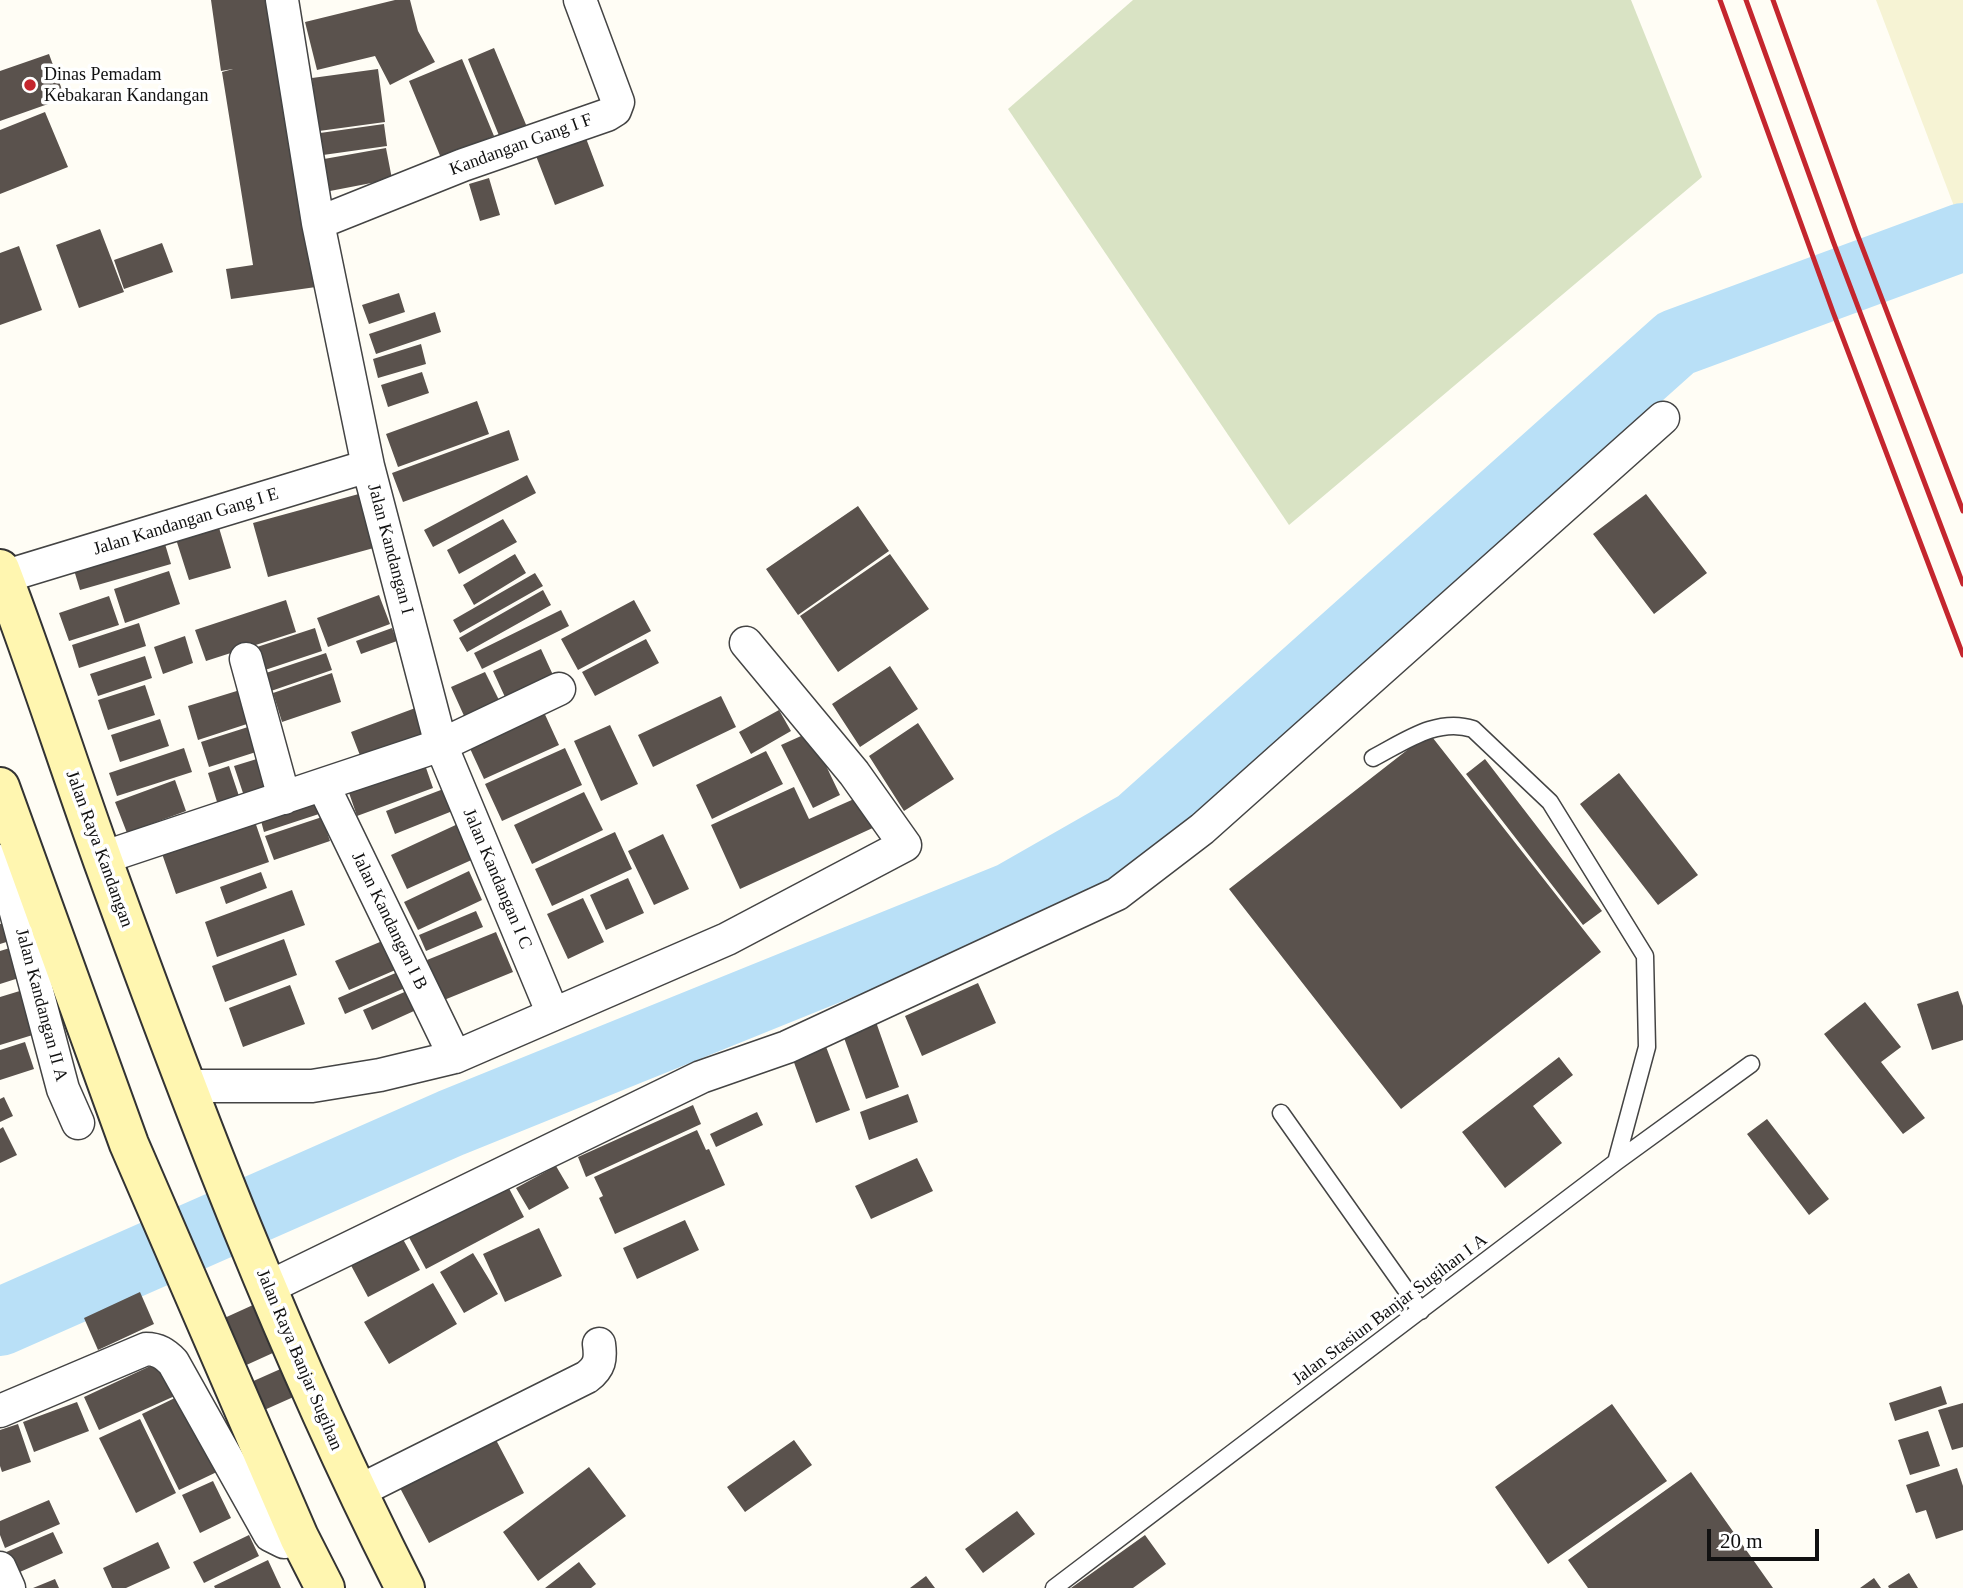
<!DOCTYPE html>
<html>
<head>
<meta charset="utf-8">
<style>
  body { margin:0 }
  #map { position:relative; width:1963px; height:1588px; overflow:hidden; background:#fffdf5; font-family:Georgia,serif }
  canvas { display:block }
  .scale { position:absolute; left:1707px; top:1529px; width:112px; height:32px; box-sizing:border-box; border:4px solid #111; border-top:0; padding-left:9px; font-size:21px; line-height:24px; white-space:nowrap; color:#111; -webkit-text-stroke:5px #fff; paint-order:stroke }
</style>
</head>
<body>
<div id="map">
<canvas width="1963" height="1588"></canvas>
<div class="scale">20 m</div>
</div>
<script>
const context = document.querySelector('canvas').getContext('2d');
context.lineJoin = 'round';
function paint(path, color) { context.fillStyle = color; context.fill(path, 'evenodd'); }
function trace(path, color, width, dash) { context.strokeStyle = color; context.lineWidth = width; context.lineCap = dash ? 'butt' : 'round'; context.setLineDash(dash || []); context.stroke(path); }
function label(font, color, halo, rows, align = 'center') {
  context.font = font + ' Georgia,serif'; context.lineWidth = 7; context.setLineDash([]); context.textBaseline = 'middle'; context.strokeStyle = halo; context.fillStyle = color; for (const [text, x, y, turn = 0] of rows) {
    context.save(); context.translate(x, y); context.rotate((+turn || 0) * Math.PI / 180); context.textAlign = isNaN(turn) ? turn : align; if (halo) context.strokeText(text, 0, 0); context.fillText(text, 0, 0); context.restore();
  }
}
const farmland = new Path2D(`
  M 1876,0 L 1963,0 L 1963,230 Z`);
const cemetery = new Path2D(`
  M 1133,0 L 1631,0 L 1702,177 L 1289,525 L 1008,109 Z`);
const river = new Path2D(`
  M 0,1322 L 451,1123 L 1012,896 L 1138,824 L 1676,343 L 1963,237`);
const building = new Path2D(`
  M 211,0 L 271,0 L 316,287 L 231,299 L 226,269 L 253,265 L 222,72 L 233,69 L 221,71 Z
  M 395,0 L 410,0 L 418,31 L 435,62 L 390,85 L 375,56 L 317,70 L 305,22 Z
  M 494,48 L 527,127 L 500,138 L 468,59 Z
  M 49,54 L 65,98 L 0,121 L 0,71 Z
  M 462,59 L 494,136 L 441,158 L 409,81 Z
  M 378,69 L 385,122 L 319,131 L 312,78 Z
  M 45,112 L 68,167 L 0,194 L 0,130 Z
  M 384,124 L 387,146 L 323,155 L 320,133 Z
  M 581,125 L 604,186 L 555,205 L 531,143 Z
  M 386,148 L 392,179 L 330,191 L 324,159 Z
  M 489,178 L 500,215 L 480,221 L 469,184 Z
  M 100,229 L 124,292 L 79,308 L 56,245 Z
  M 162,243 L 173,272 L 124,289 L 114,260 Z
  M 19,246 L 42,310 L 0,325 L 0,253 Z
  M 399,293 L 405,312 L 369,324 L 362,305 Z
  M 435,312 L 441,332 L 376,354 L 369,334 Z
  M 421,344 L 426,364 L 378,378 L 373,359 Z
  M 422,372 L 429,393 L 388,407 L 381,385 Z
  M 477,401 L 489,434 L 398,467 L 386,434 Z
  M 509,430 L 519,460 L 403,502 L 392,473 Z
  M 527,475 L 536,493 L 433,547 L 424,530 Z
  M 366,492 L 381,546 L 268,577 L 253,523 Z
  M 1646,494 L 1707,573 L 1654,614 L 1593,534 Z
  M 858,506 L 889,551 L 798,615 L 766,569 Z
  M 503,519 L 517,542 L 459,574 L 447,550 Z
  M 217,521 L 231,568 L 189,580 L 174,533 Z
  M 162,534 L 171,564 L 80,590 L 71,560 Z
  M 515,554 L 526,573 L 474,605 L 463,585 Z
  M 890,554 L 929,609 L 838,672 L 800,616 Z
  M 169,571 L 180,604 L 125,623 L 114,589 Z
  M 535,573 L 543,586 L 460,633 L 453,620 Z
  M 543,590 L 551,605 L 467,652 L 459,638 Z
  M 379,595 L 390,624 L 328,647 L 317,618 Z
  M 109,596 L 119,625 L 69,641 L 59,613 Z
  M 286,600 L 296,632 L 206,661 L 195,630 Z
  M 634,600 L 651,631 L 578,670 L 561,639 Z
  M 561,610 L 569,626 L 482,669 L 474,653 Z
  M 139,623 L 146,646 L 79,668 L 72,645 Z
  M 315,628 L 322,651 L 265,670 L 257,647 Z
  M 392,628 L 397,641 L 361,654 L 356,641 Z
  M 185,636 L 193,663 L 163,674 L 154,647 Z
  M 646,639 L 659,663 L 595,696 L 582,672 Z
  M 541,649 L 553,675 L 505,697 L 493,671 Z
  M 326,653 L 332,670 L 271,691 L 266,673 Z
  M 145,656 L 152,678 L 98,696 L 90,674 Z
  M 890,666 L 918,709 L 860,747 L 832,704 Z
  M 485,672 L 500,702 L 465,718 L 451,687 Z
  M 332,673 L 341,702 L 282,722 L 273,693 Z
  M 145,685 L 155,715 L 108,730 L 98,700 Z
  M 240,690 L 250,723 L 198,740 L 188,706 Z
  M 721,696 L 736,727 L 653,767 L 638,735 Z
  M 418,707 L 428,734 L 361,758 L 351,732 Z
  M 542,708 L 559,745 L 484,779 L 467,742 Z
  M 779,710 L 791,731 L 751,754 L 739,732 Z
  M 160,719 L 169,746 L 120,762 L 111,735 Z
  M 918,723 L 954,779 L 904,811 L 869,756 Z
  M 610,725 L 638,784 L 601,801 L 574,741 Z
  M 248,727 L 256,752 L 209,767 L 201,742 Z
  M 810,732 L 840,795 L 813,808 L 781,745 Z
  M 1429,733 L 1601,952 L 1401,1109 L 1229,889 Z
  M 184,748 L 192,772 L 117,796 L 109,773 Z
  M 565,748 L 582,785 L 502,821 L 485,784 Z
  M 766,751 L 783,784 L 712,819 L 696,785 Z
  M 260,758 L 270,788 L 244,796 L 234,766 Z
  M 1485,759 L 1602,911 L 1583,925 L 1466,774 Z
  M 424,762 L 433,788 L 357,816 L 348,790 Z
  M 229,766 L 240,799 L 218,805 L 208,773 Z
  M 1619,773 L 1698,875 L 1658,905 L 1580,804 Z
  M 175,780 L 186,811 L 127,833 L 115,802 Z
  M 794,787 L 809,819 L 863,795 L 877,826 L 740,889 L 711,825 Z
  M 446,788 L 455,810 L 395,834 L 386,811 Z
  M 314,791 L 322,813 L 264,832 L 258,810 Z
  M 584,792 L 603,830 L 532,864 L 514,825 Z
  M 253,816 L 269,862 L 176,894 L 160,848 Z
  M 322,817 L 330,841 L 274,860 L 265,836 Z
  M 460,823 L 476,858 L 407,889 L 391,855 Z
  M 615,832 L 632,869 L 552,906 L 535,869 Z
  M 663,834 L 689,889 L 654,905 L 628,851 Z
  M 469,871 L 482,900 L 418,930 L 404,902 Z
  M 261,872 L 267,888 L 226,904 L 220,887 Z
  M 628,878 L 644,913 L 606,930 L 590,895 Z
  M 292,890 L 305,925 L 217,957 L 205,922 Z
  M 583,898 L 604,942 L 568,959 L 547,914 Z
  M 476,911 L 483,927 L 426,951 L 419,935 Z
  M 10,921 L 16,939 L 0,944 L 0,924 Z
  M 496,932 L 513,972 L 444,1000 L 427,960 Z
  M 284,939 L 297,975 L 225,1002 L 212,966 Z
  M 387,939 L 400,968 L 349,990 L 335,961 Z
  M 13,947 L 22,977 L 0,984 L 0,951 Z
  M 407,968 L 414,984 L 345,1014 L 338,998 Z
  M 978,983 L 996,1023 L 922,1056 L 905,1016 Z
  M 290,985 L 305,1024 L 243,1047 L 229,1008 Z
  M 416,987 L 425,1006 L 372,1030 L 363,1010 Z
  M 23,990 L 36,1034 L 0,1045 L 0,997 Z
  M 1958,991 L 1963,1006 L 1963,1040 L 1932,1050 L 1917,1004 Z
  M 1865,1002 L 1901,1047 L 1881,1062 L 1925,1118 L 1903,1134 L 1824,1034 Z
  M 876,1022 L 899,1087 L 866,1099 L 843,1035 Z
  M 25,1042 L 34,1069 L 0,1080 L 0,1050 Z
  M 825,1044 L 850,1110 L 816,1123 L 792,1057 Z
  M 1559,1057 L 1573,1075 L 1533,1106 L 1562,1143 L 1505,1188 L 1462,1132 Z
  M 908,1094 L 918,1122 L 869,1140 L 860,1112 Z
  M 4,1097 L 13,1116 L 0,1122 L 0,1099 Z
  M 693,1105 L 701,1124 L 586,1177 L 578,1157 Z
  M 757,1112 L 763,1125 L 716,1147 L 710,1134 Z
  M 1767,1119 L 1829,1199 L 1809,1215 L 1747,1134 Z
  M 3,1127 L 17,1155 L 0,1163 L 0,1129 Z
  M 697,1130 L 706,1150 L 709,1149 L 725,1185 L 615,1234 L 599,1198 L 603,1196 L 594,1177 Z
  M 917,1158 L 933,1191 L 871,1219 L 855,1186 Z
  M 556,1166 L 569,1188 L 529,1210 L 516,1188 Z
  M 502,1175 L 524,1217 L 426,1269 L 404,1228 Z
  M 685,1220 L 699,1250 L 637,1279 L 623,1248 Z
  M 539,1228 L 562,1276 L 505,1302 L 483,1254 Z
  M 399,1232 L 420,1270 L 368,1297 L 347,1258 Z
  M 473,1253 L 498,1294 L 464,1313 L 440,1272 Z
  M 433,1283 L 457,1324 L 389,1364 L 364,1322 Z
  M 140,1292 L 154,1324 L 98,1350 L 84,1318 Z
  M 264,1300 L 286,1347 L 231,1372 L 209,1325 Z
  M 161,1361 L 177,1395 L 99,1430 L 84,1397 Z
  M 285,1367 L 298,1395 L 262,1411 L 249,1383 Z
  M 1941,1386 L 1947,1404 L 1895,1421 L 1889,1403 Z
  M 185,1393 L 221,1470 L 179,1490 L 142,1414 Z
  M 77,1402 L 89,1431 L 34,1452 L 23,1422 Z
  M 1963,1403 L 1963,1447 L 1952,1450 L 1938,1410 Z
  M 1612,1404 L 1667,1481 L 1548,1564 L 1495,1487 Z
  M 140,1419 L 176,1493 L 136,1513 L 99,1438 Z
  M 18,1424 L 31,1462 L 2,1472 L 0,1466 L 0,1430 Z
  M 1928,1431 L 1940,1466 L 1910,1475 L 1898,1440 Z
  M 495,1438 L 524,1493 L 429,1543 L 400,1488 Z
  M 794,1440 L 812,1465 L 745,1512 L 727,1487 Z
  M 589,1467 L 626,1516 L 538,1581 L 503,1532 Z
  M 1957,1468 L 1963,1486 L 1963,1530 L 1936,1539 L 1926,1510 L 1916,1513 L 1906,1485 Z
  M 1691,1472 L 1773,1588 L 1588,1588 L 1568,1560 Z
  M 213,1481 L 231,1518 L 200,1533 L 182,1495 Z
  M 49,1500 L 60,1524 L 5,1548 L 0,1535 L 0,1521 Z
  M 1017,1511 L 1035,1534 L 983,1573 L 965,1549 Z
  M 53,1532 L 63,1553 L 13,1575 L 4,1553 Z
  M 249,1535 L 259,1556 L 204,1583 L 193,1562 Z
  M 1145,1535 L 1166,1564 L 1133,1588 L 1071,1588 Z
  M 158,1542 L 170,1568 L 126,1588 L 112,1588 L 103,1568 Z
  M 268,1560 L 281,1588 L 215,1588 L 214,1586 Z
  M 579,1562 L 596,1584 L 591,1588 L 545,1588 Z
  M 1909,1573 L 1918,1588 L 1889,1588 L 1888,1586 Z
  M 926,1576 L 935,1588 L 910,1588 Z
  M 1874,1578 L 1881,1588 L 1860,1588 Z
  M 55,1579 L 59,1588 L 33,1588 Z`);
const service = new Path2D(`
  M 1373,758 C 1404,742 1437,717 1473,729 L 1550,802 L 1645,956 L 1647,1047 L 1616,1162
  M 1281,1113 L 1421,1311
  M 1054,1588 L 1616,1162 L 1751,1064`);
const minor = new Path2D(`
  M 282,0 L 318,223 L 368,466 L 441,745 L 553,1014
  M 318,223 L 463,165 L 607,115 L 615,110 L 618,102 L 580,0
  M 3,577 L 368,466
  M 246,659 L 284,798
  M 323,785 L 455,1057
  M 102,858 L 441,745 L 559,689
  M 0,861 L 9,886 L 63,1089 L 78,1123
  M 185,1086 L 312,1086 L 380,1075 L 455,1057 L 727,939 L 905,845 L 854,773 L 746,643
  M 267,1288 L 701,1077 L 787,1047 L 1117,894 L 1202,829 L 1663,418
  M 0,1411 L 146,1349 C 158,1349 165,1354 173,1362 L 270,1535 L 284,1542 L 299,1537
  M 357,1492 L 587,1377 C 600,1367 601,1359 599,1344
  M 0,1568 L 9,1588`);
const secondary = new Path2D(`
  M 0,569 C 37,665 68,764 103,861 C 192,1107 286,1354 405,1588
  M 0,787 L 129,1144 L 299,1537 L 325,1588`);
const rail = new Path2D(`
  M 1720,0 L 1833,312 L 1963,655
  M 1746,0 L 1833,241 L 1963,584
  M 1773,0 L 1856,231 L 1963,511`);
const markers = [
  [30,85,7,"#c4262e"]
];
const poiNames = [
  ["Dinas Pemadam",44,75],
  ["Kebakaran Kandangan",44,96]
];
const streetNames = [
  ["Kandangan Gang I F",521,145,-20],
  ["Jalan Kandangan Gang I E",186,522,-17],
  ["Jalan Kandangan I",390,549,75],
  ["Jalan Raya Kandangan",99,849,70],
  ["Jalan Kandangan I C",497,879,67],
  ["Jalan Kandangan I B",389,921,64],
  ["Jalan Kandangan II A",41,1005,75],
  ["Jalan Stasiun Banjar Sugihan I A",1390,1310,-37],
  ["Jalan Raya Banjar Sugihan",299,1360,67]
];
paint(farmland, '#f6f3d4');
paint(cemetery, '#d9e3c4');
trace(river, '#b9e0f7', 68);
paint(building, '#5a524d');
trace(service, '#444', 19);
trace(minor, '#444', 35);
trace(secondary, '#333', 42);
trace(service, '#fff', 16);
trace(minor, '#fff', 32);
trace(secondary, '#fff6b0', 38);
trace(rail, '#c4262e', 5);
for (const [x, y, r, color] of markers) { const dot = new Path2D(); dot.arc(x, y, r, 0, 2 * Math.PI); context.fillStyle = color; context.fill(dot); trace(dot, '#fff', 2.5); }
label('18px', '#111', '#fff', poiNames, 'left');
label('18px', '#111', '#fff', streetNames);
</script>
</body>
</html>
